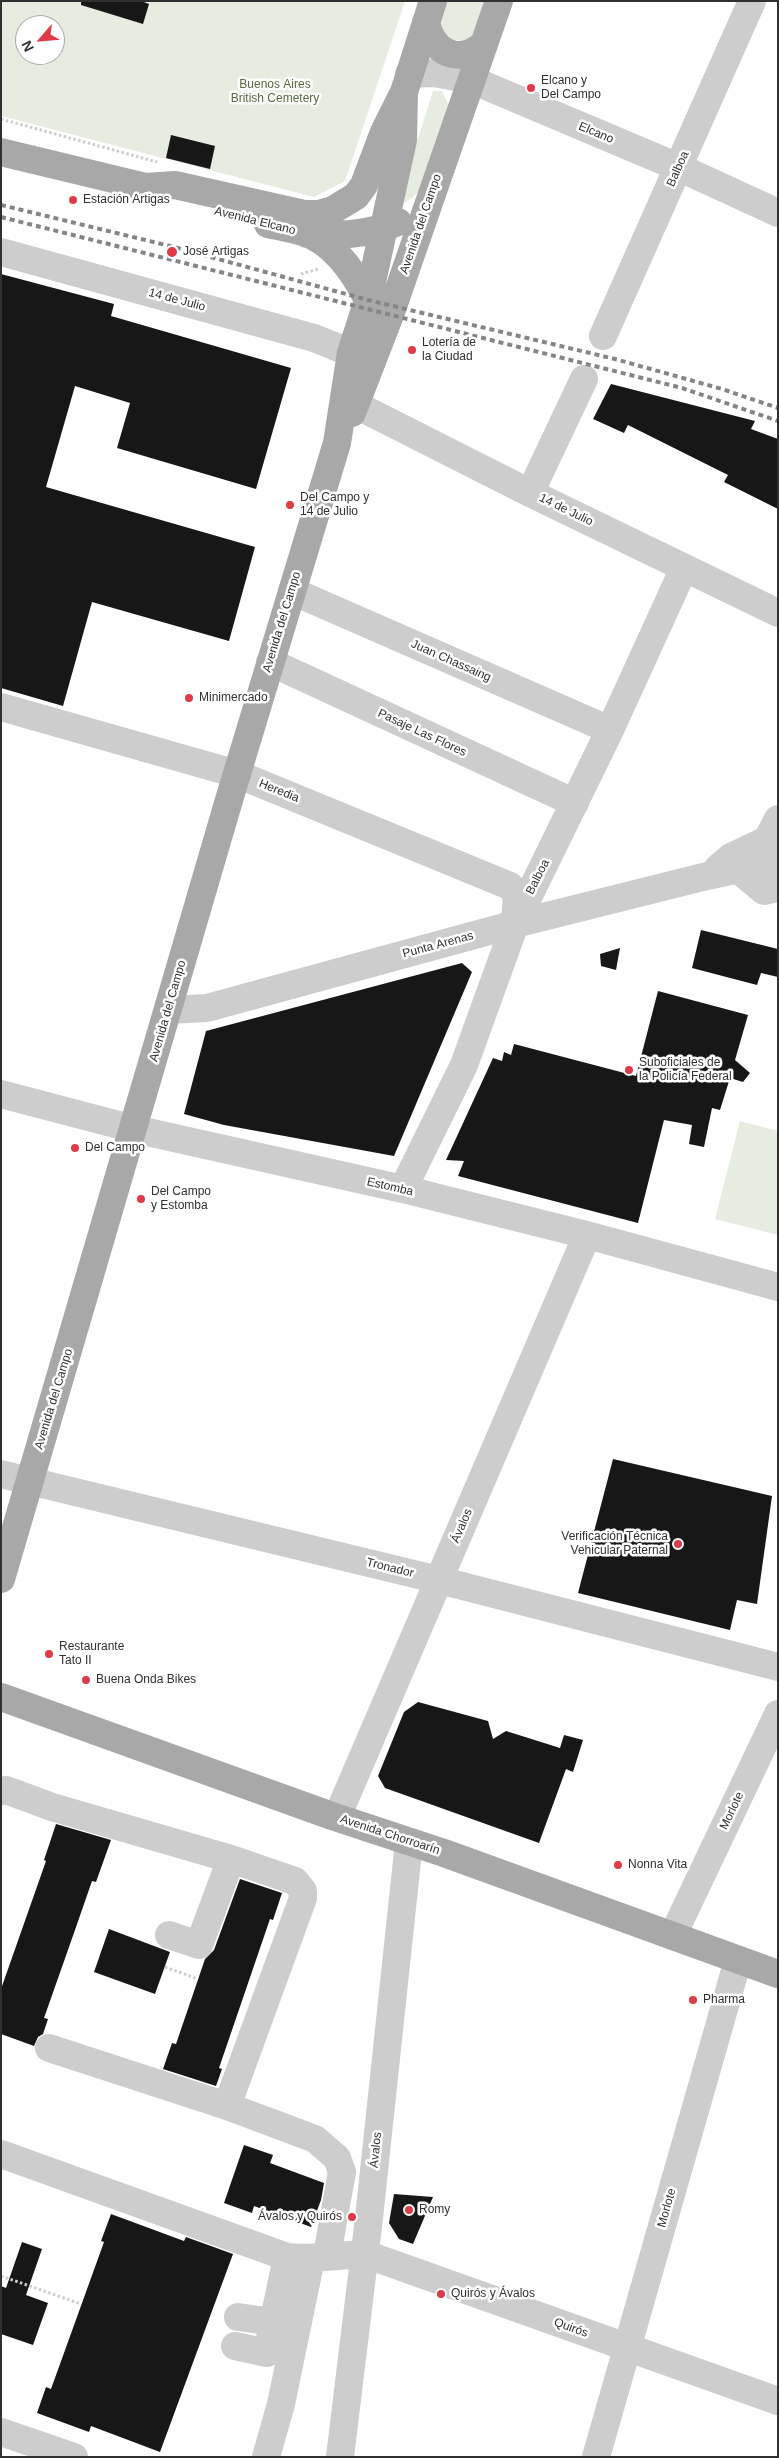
<!DOCTYPE html>
<html>
<head>
<meta charset="utf-8">
<style>
  body { margin:0 }
  #map { position:relative; width:779px; height:2458px; overflow:hidden; background:#fff; font-family:Arial,sans-serif }
  canvas { display:block }
  .frame { position:absolute; inset:0; border:2px solid #303030; pointer-events:none }
  .north { position:absolute; left:15px; top:15px; width:50px; height:50px; box-sizing:border-box; background:#fff; border:1px solid #acacac; border-radius:50%; rotate:243deg; font-size:14px; font-weight:700; line-height:20px; text-align:center; color:#303030 }
  .north::after { content:''; display:block; margin:auto; width:18px; height:22px; background:#df3a48; clip-path:polygon(50% 0,100% 100%,50% 72%,0 100%) }
</style>
</head>
<body>
<div id="map">
<canvas width="779" height="2458"></canvas>
<div class="frame"></div>
<div class="north">N</div>
</div>
<script>
const context = document.querySelector('canvas').getContext('2d');
context.lineJoin = 'round';
function paint(path, color) { context.fillStyle = color; context.fill(path, 'evenodd'); }
function trace(path, color, width, dash) { context.strokeStyle = color; context.lineWidth = width; context.lineCap = dash ? 'butt' : 'round'; context.setLineDash(dash || []); context.stroke(path); }
function label(font, color, halo, rows, align = 'center') {
  context.font = font + ' Arial,sans-serif'; context.lineWidth = 5; context.setLineDash([]); context.textBaseline = 'middle'; context.strokeStyle = halo; context.fillStyle = color; for (const [text, x, y, turn = 0] of rows) {
    context.save(); context.translate(x, y); context.rotate((+turn || 0) * Math.PI / 180); context.textAlign = isNaN(turn) ? turn : align; if (halo) context.strokeText(text, 0, 0); context.fillText(text, 0, 0); context.restore();
  }
}
const green = new Path2D(`
  M 1,1 L 405,1 L 345,181 L 314,197 L 1,116 ZM 25,25 L 55,25 L 55,55 L 25,55 Z
  M 444,1 L 487,1 L 475,36 C 459,43 449,42 439,27 Z
  M 433,91 L 442,91 L 450,108 L 426,184 L 412,198 L 404,203 L 399,197 Z
  M 740,1121 L 778,1131 L 778,1235 L 715,1219 Z`);
const building = new Path2D(`
  M 81,1 L 141,1 L 149,4 L 143,24 L 81,5 Z
  M 171,135 L 215,146 L 210,169 L 166,158 Z
  M 1,274 L 114,304 L 111,316 L 291,368 L 256,489 L 117,448 L 130,403 L 75,386 L 46,487 L 255,547 L 229,641 L 92,602 L 63,706 L 1,688 Z
  M 611,384 L 755,421 L 751,429 L 778,439 L 778,509 L 724,482 L 728,475 L 628,425 L 624,433 L 593,419 Z
  M 701,930 L 778,949 L 778,977 L 761,973 L 757,985 L 692,968 Z
  M 620,948 L 616,970 L 601,966 L 600,954 Z
  M 462,963 L 472,972 L 394,1156 L 224,1125 L 184,1114 L 206,1031 Z
  M 658,991 L 748,1015 L 735,1060 L 750,1073 L 743,1082 L 730,1078 L 720,1110 L 712,1108 L 704,1147 L 689,1144 L 692,1125 L 664,1120 L 638,1223 L 458,1176 L 464,1161 L 446,1160 L 493,1058 L 502,1061 L 504,1052 L 511,1055 L 514,1044 L 636,1076 Z
  M 613,1459 L 772,1496 L 757,1604 L 737,1600 L 730,1630 L 578,1593 Z
  M 418,1702 L 488,1721 L 493,1739 L 506,1731 L 560,1748 L 564,1735 L 583,1740 L 573,1772 L 566,1769 L 539,1843 L 385,1788 L 378,1776 L 404,1712 Z
  M 56,1824 L 111,1840 L 96,1882 L 92,1881 L 75,1930 L 44,2018 L 48,2019 L 43,2034 L 38,2037 L 34,2046 L 1,2034 L 1,1989 L 46,1861 L 44,1860 Z
  M 240,1879 L 282,1893 L 273,1920 L 270,1919 L 219,2068 L 222,2069 L 216,2086 L 163,2069 L 172,2043 L 176,2044 L 205,1959 L 214,1950 Z
  M 109,1929 L 170,1952 L 155,1994 L 94,1972 Z
  M 244,2145 L 273,2155 L 270,2163 L 324,2183 L 321,2200 L 311,2227 L 254,2206 L 252,2213 L 224,2203 Z
  M 394,2194 L 433,2197 L 413,2244 L 399,2239 L 389,2223 Z
  M 111,2214 L 184,2241 L 186,2237 L 233,2254 L 160,2452 L 91,2426 L 89,2432 L 37,2413 L 46,2387 L 51,2389 L 104,2242 L 101,2241 Z
  M 22,2242 L 42,2249 L 26,2295 L 48,2303 L 33,2345 L 1,2334 L 1,2286 L 6,2288 Z`);
const path = new Path2D(`
  M 1,119 L 157,162
  M 301,274 L 319,269
  M 165,1967 L 198,1979
  M 1,2276 L 81,2304`);
const minor = new Path2D(`
  M 409,74 L 434,73 L 472,80 L 678,167 L 778,213
  M 1,252 L 314,338 L 351,353
  M 603,336 L 752,1
  M 356,405 L 530,493 L 778,613
  M 530,493 L 584,379
  M 292,591 L 610,730
  M 270,662 L 575,803
  M 1,707 L 237,774 L 510,886 L 517,896 L 515,922
  M 718,868 L 731,857 L 767,840 L 778,819
  M 740,871 L 764,891 L 778,888
  M 169,1010 L 207,1008 L 515,924 L 707,876 L 778,861
  M 1,1094 L 134,1129 L 403,1189 L 587,1235 L 778,1287
  M 403,1189 L 464,1065 L 515,924 L 610,730 L 684,568
  M 1,1474 L 439,1580 L 778,1667
  M 1,1791 L 6,1790 L 52,1807 L 231,1859
  M 337,1817 L 587,1235
  M 169,1935 L 199,1945 L 231,1859 L 295,1881 L 303,1891 L 303,1898 L 227,2106
  M 673,1935 L 778,1714
  M 49,2048 L 227,2106 L 315,2139 L 337,2158 L 342,2172 L 327,2255
  M 1,2154 L 287,2257 C 313,2260 338,2255 365,2254 L 778,2401
  M 238,2317 L 274,2322
  M 235,2346 L 267,2353 L 287,2257
  M 1,2432 L 74,2457
  M 266,2457 L 281,2404 L 311,2259
  M 340,2457 L 369,2218 L 409,1842
  M 596,2457 L 738,1960`);
const major = new Path2D(`
  M 426,22 C 432,53 459,65 483,45
  M 1,152 L 146,187 L 175,185 L 304,214 L 319,214 L 333,210 L 356,196 L 364,185 L 384,132 L 404,92 L 433,1
  M 268,224 C 281,227 294,229 306,233 C 335,244 355,274 368,300
  M 307,234 C 340,236 368,235 398,222
  M 352,413 L 390,315 L 499,1
  M 1,1579 L 229,800 L 337,443 L 351,353 L 368,300 L 403,140 L 404,92
  M 1,1697 L 332,1816 L 444,1853 L 778,1974`);
const rail = new Path2D(`
  M 1,205 L 174,247 L 368,300 L 615,359 L 722,389 L 778,408
  M 1,217 L 682,388 L 778,421`);
const markers = [
  [531,88,5,"#df3a48"],
  [73,200,5,"#df3a48"],
  [172,252,6,"#df3a48"],
  [412,350,5,"#df3a48"],
  [290,505,5,"#df3a48"],
  [189,698,5,"#df3a48"],
  [629,1070,5,"#df3a48"],
  [75,1148,5,"#df3a48"],
  [141,1199,5,"#df3a48"],
  [678,1544,5,"#df3a48"],
  [49,1654,5,"#df3a48"],
  [86,1680,5,"#df3a48"],
  [618,1865,5,"#df3a48"],
  [693,2000,5,"#df3a48"],
  [409,2210,5,"#df3a48"],
  [352,2217,5,"#df3a48"],
  [441,2294,5,"#df3a48"]
];
const poiNames = [
  ["Elcano y",541,81],
  ["Del Campo",541,95],
  ["Estación Artigas",83,200],
  ["José Artigas",183,252],
  ["Lotería de",422,343],
  ["la Ciudad",422,357],
  ["Del Campo y",300,498],
  ["14 de Julio",300,512],
  ["Minimercado",199,698],
  ["Suboficiales de",639,1063],
  ["la Policía Federal",639,1077],
  ["Del Campo",85,1148],
  ["Del Campo",151,1192],
  ["y Estomba",151,1206],
  ["Verificación Técnica",668,1537,"right"],
  ["Vehicular Paternal",668,1551,"right"],
  ["Restaurante",59,1647],
  ["Tato II",59,1661],
  ["Buena Onda Bikes",96,1680],
  ["Nonna Vita",628,1865],
  ["Pharma",703,2000],
  ["Romy",419,2210],
  ["Ávalos y Quirós",342,2217,"right"],
  ["Quirós y Ávalos",451,2294]
];
const parkNames = [
  ["Buenos Aires",275,85],
  ["British Cemetery",275,99]
];
const streetNames = [
  ["Elcano",596,133,23],
  ["Balboa",678,169,-66],
  ["Avenida Elcano",255,221,14],
  ["Avenida del Campo",421,224,-71],
  ["14 de Julio",177,300,15],
  ["14 de Julio",566,510,26],
  ["Avenida del Campo",282,622,-73],
  ["Juan Chassaing",451,661,24],
  ["Pasaje Las Flores",422,733,25],
  ["Heredia",279,791,22],
  ["Balboa",538,877,-63],
  ["Punta Arenas",438,945,-15],
  ["Avenida del Campo",168,1011,-74],
  ["Estomba",390,1187,13],
  ["Avenida del Campo",54,1399,-73],
  ["Ávalos",462,1526,-67],
  ["Tronador",390,1568,14],
  ["Morlote",732,1811,-65],
  ["Avenida Chorroarín",390,1835,18],
  ["Ávalos",376,2150,-84],
  ["Morlote",667,2208,-74],
  ["Quirós",571,2328,20]
];
paint(green, '#e6ecdf');
paint(building, '#171717');
trace(path, '#cdcdcd', 3, [2.5, 2.5]);
trace(minor, '#cdcdcd', 28);
trace(major, '#a8a8a8', 28);
trace(rail, '#858585', 4, [5, 4]);
for (const [x, y, r, color] of markers) { const dot = new Path2D(); dot.arc(x, y, r, 0, 2 * Math.PI); context.fillStyle = color; context.fill(dot); trace(dot, '#fff', 2); }
label('12px', '#303030', '#fff', poiNames, 'left');
label('12px', '#536a3e', '#fff', parkNames);
label('12px', '#303030', '#fff', streetNames);
</script>
</body>
</html>
